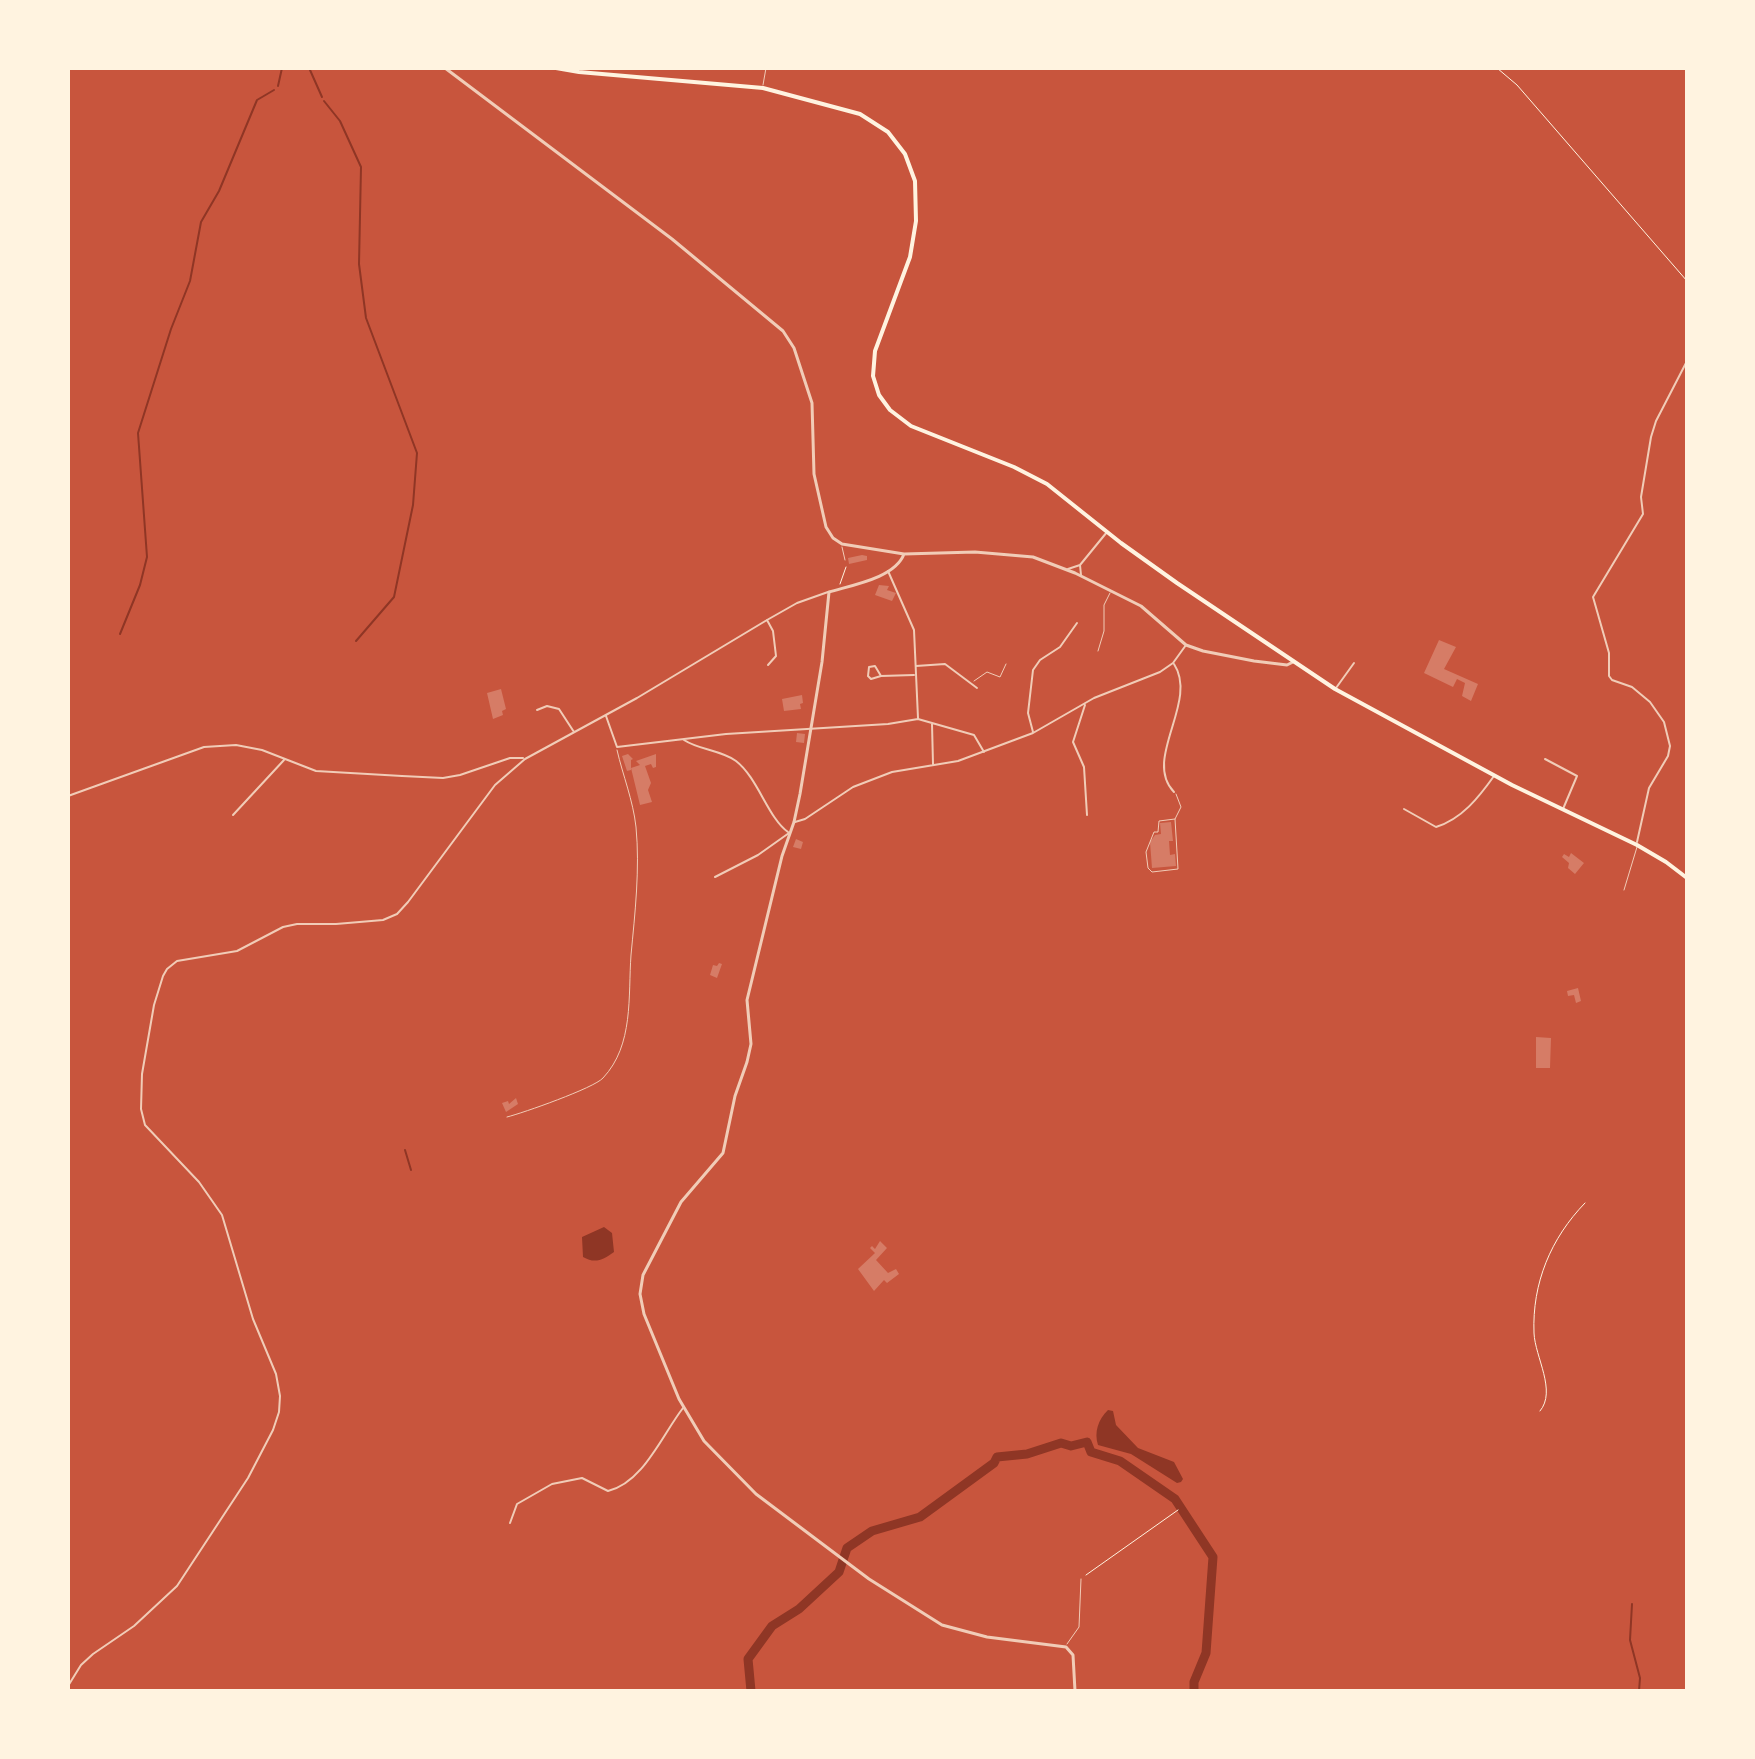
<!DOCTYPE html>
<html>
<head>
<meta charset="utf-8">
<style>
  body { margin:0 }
  #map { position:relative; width:1755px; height:1759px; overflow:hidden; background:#c8553d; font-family:Inter,sans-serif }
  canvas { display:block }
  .frame { position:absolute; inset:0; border:70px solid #fff3e0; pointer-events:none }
</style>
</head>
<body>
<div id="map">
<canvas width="1755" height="1759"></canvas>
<div class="frame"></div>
</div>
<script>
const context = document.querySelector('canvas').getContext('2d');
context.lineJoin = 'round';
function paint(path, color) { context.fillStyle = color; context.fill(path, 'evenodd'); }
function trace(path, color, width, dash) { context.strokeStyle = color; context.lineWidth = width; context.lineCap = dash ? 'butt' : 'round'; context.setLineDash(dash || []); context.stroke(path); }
const water = new Path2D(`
  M 604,1227 L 612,1233 L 614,1252 C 603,1260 595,1264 583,1257 L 582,1237 Z
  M 1108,1410 L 1113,1411 L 1116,1425 L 1138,1448 L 1174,1462 L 1183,1479 L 1181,1482 L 1177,1483 L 1131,1454 L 1098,1445 C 1094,1432 1098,1420 1108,1410 Z`);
const stream = new Path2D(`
  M 310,70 L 322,97
  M 278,86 L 282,68
  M 324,101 L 340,121 L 361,167 L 359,264 L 366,318 L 417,453 L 413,505 L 394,597 L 356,641
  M 120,634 L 140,585 L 147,557 L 138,433 L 171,329 L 190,281 L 201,222 L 219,191 L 257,100 L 274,90
  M 405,1150 L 411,1170
  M 1632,1604 L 1630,1640 L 1640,1678 L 1639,1691`);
const river = new Path2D(`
  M 751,1691 L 748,1659 L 772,1626 L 799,1609 L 839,1572 L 847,1548 L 872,1531 L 920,1517 L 994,1463 L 997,1457 L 1027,1454 L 1061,1443 L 1071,1446 L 1087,1442 L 1091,1452 L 1120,1461 L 1175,1499 L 1213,1557 L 1206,1653 L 1194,1682 L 1194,1691`);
const building = new Path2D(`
  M 862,555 L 867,556 L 867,560 L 849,564 L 848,558 Z
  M 879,585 L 889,586 L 887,590 L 896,593 L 892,601 L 875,595 Z
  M 1439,640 L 1456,647 L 1444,669 L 1478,684 L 1471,701 L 1462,696 L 1465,683 L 1457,679 L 1453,687 L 1424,673 Z
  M 501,689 L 506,709 L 502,711 L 503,715 L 493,719 L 487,693 Z
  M 802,695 L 803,703 L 800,704 L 801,709 L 784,711 L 782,699 Z
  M 797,733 L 805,734 L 804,743 L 796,742 Z
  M 628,754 L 633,759 L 631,760 L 631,770 L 627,771 L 622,756 Z
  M 656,754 L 656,767 L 653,768 L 651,764 L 645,766 L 651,783 L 648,790 L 652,802 L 640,805 L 631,768 L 640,765 L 636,761 Z
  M 1171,822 L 1173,841 L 1169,841 L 1170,855 L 1175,854 L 1176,866 L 1152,868 L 1150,842 L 1155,835 L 1161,834 L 1160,823 Z
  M 796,839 L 803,842 L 801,849 L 793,847 Z
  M 1571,853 L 1584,863 L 1575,874 L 1568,868 L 1569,863 L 1562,857 L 1564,854 L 1569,857 Z
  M 719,963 L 722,964 L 717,978 L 710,975 L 713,965 L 717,966 Z
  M 1578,988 L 1581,1001 L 1576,1003 L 1574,995 L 1568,996 L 1567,991 Z
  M 1536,1037 L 1551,1038 L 1550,1068 L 1536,1068 Z
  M 516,1098 L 518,1104 L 506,1112 L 502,1103 L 508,1101 L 509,1104 Z
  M 880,1241 L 887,1248 L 876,1260 L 888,1273 L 896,1269 L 899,1274 L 887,1283 L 884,1280 L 874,1291 L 858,1269 L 875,1253 L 870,1248 L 872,1246 L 875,1249 Z`);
const path = new Path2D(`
  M 1497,68 L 1517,85 L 1687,281
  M 840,584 L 846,567
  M 1540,1411 C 1557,1391 1535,1357 1534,1333 C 1532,1283 1551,1238 1585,1203
  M 1086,1575 L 1178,1510`);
const service = new Path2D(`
  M 763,85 L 766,68
  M 842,547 L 845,560
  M 1098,651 L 1104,631 L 1104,605 L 1110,593
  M 974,681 L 987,672 L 1000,677 L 1006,664
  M 1175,819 L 1159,821 L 1158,832 L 1154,832 L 1146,852 L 1148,868 L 1152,872 L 1178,869 L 1175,819 L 1181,807 L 1176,794
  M 1624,890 L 1637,847
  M 507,1117 C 523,1113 594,1088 603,1078 C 634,1045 628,996 631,955 C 635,913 640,869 636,827 C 633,800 623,776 617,750
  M 1067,1644 L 1079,1627 L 1081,1579`);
const minor = new Path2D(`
  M 1080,565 L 1107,532
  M 1068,569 L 1080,565 L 1081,575
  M 888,571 L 914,630 L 918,718
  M 767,620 L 773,631 L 776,656 L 768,665
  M 1174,664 C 1199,702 1142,759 1174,792
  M 916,666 L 945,664 L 977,688
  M 881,676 L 875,666 L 869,667 L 868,676 L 871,679 L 881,676 L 914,675
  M 1336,688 L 1354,663
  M 1085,705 L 1073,742 L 1084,767 L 1087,815
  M 537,710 L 547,706 L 559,709 L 574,732
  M 606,716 L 617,747 L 726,734 L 888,724 L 918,719 L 974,735 L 984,752
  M 932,724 L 933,764
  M 1033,732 L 1028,713 L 1033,670 L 1040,660 L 1060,647 L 1077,623
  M 684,740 C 699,750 721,750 736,761 C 758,778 768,818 788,832
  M 1545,759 L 1577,776 L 1563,809
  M 68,796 L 204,747 L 236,745 L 262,750 L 316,771 L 402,776 L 443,778 L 460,775 L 510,758 L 523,758
  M 1404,809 L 1436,827 C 1462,819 1479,797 1494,776
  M 233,815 L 284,760
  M 795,822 L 805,819 L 853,787 L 892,772 L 958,761 L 1033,733 L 1094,698 L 1160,672 L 1173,663 L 1186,645
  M 1637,842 L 1649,788 L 1668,756 L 1670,746 L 1664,722 L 1650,702 L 1632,687 L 1612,680 L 1609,676 L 1609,653 L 1593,597 L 1643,514 L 1641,497 L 1651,437 L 1656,421 L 1687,361
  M 715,877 L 758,855 L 789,833
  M 510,1523 L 517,1504 L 552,1484 L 582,1478 L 608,1491 C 643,1483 662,1435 683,1408
  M 68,1686 L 81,1665 L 93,1654 L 134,1626 L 177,1586 L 248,1478 L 273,1430 L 279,1412 L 280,1396 L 276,1374 L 253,1319 L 222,1215 L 199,1182 L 145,1125 L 141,1109 L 142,1074 L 154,1005 L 163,976 L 167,969 L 177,961 L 237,951 L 283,927 L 297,924 L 336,924 L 383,920 L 397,914 L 408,902 L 495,785 L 525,759 L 637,698 L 767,620 L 797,603 L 828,592`);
const tertiary = new Path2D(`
  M 445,68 L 672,239 L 783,331 L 794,348 L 812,403 L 814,474 L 826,527 L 833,538 L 842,544 L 904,554 L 975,552 L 1033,557 L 1075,573 L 1141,606 L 1186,645 L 1203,651 L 1254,661 L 1287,665 L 1293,662
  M 904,554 C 895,578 852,585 829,592 L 822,662 L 800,794 L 794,822 L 782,856 L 747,1000 L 751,1044 L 747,1062 L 735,1096 L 723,1153 L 681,1202 L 643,1275 L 640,1294 L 644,1314 L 679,1399 L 704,1441 L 756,1494 L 869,1579 L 942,1625 L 987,1637 L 1066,1647 L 1073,1655 L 1075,1691`);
const trunk = new Path2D(`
  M 556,68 L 579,72 L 763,88 L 860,114 L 888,132 L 905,154 L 915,181 L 916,221 L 910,257 L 875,351 L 873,376 L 879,395 L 890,410 L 911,426 L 1014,467 L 1047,484 L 1121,543 L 1177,583 L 1335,689 L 1512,785 L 1637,845 L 1666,862 L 1687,878`);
paint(water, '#8f3625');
trace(stream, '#8f3625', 2);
trace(river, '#8f3625', 9);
paint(building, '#d67c66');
trace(path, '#fff3e0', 1);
trace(service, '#f1ccb7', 1);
trace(minor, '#f1ccb7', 2);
trace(tertiary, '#f1ccb7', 3);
trace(trunk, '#fff3e0', 4);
</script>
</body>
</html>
